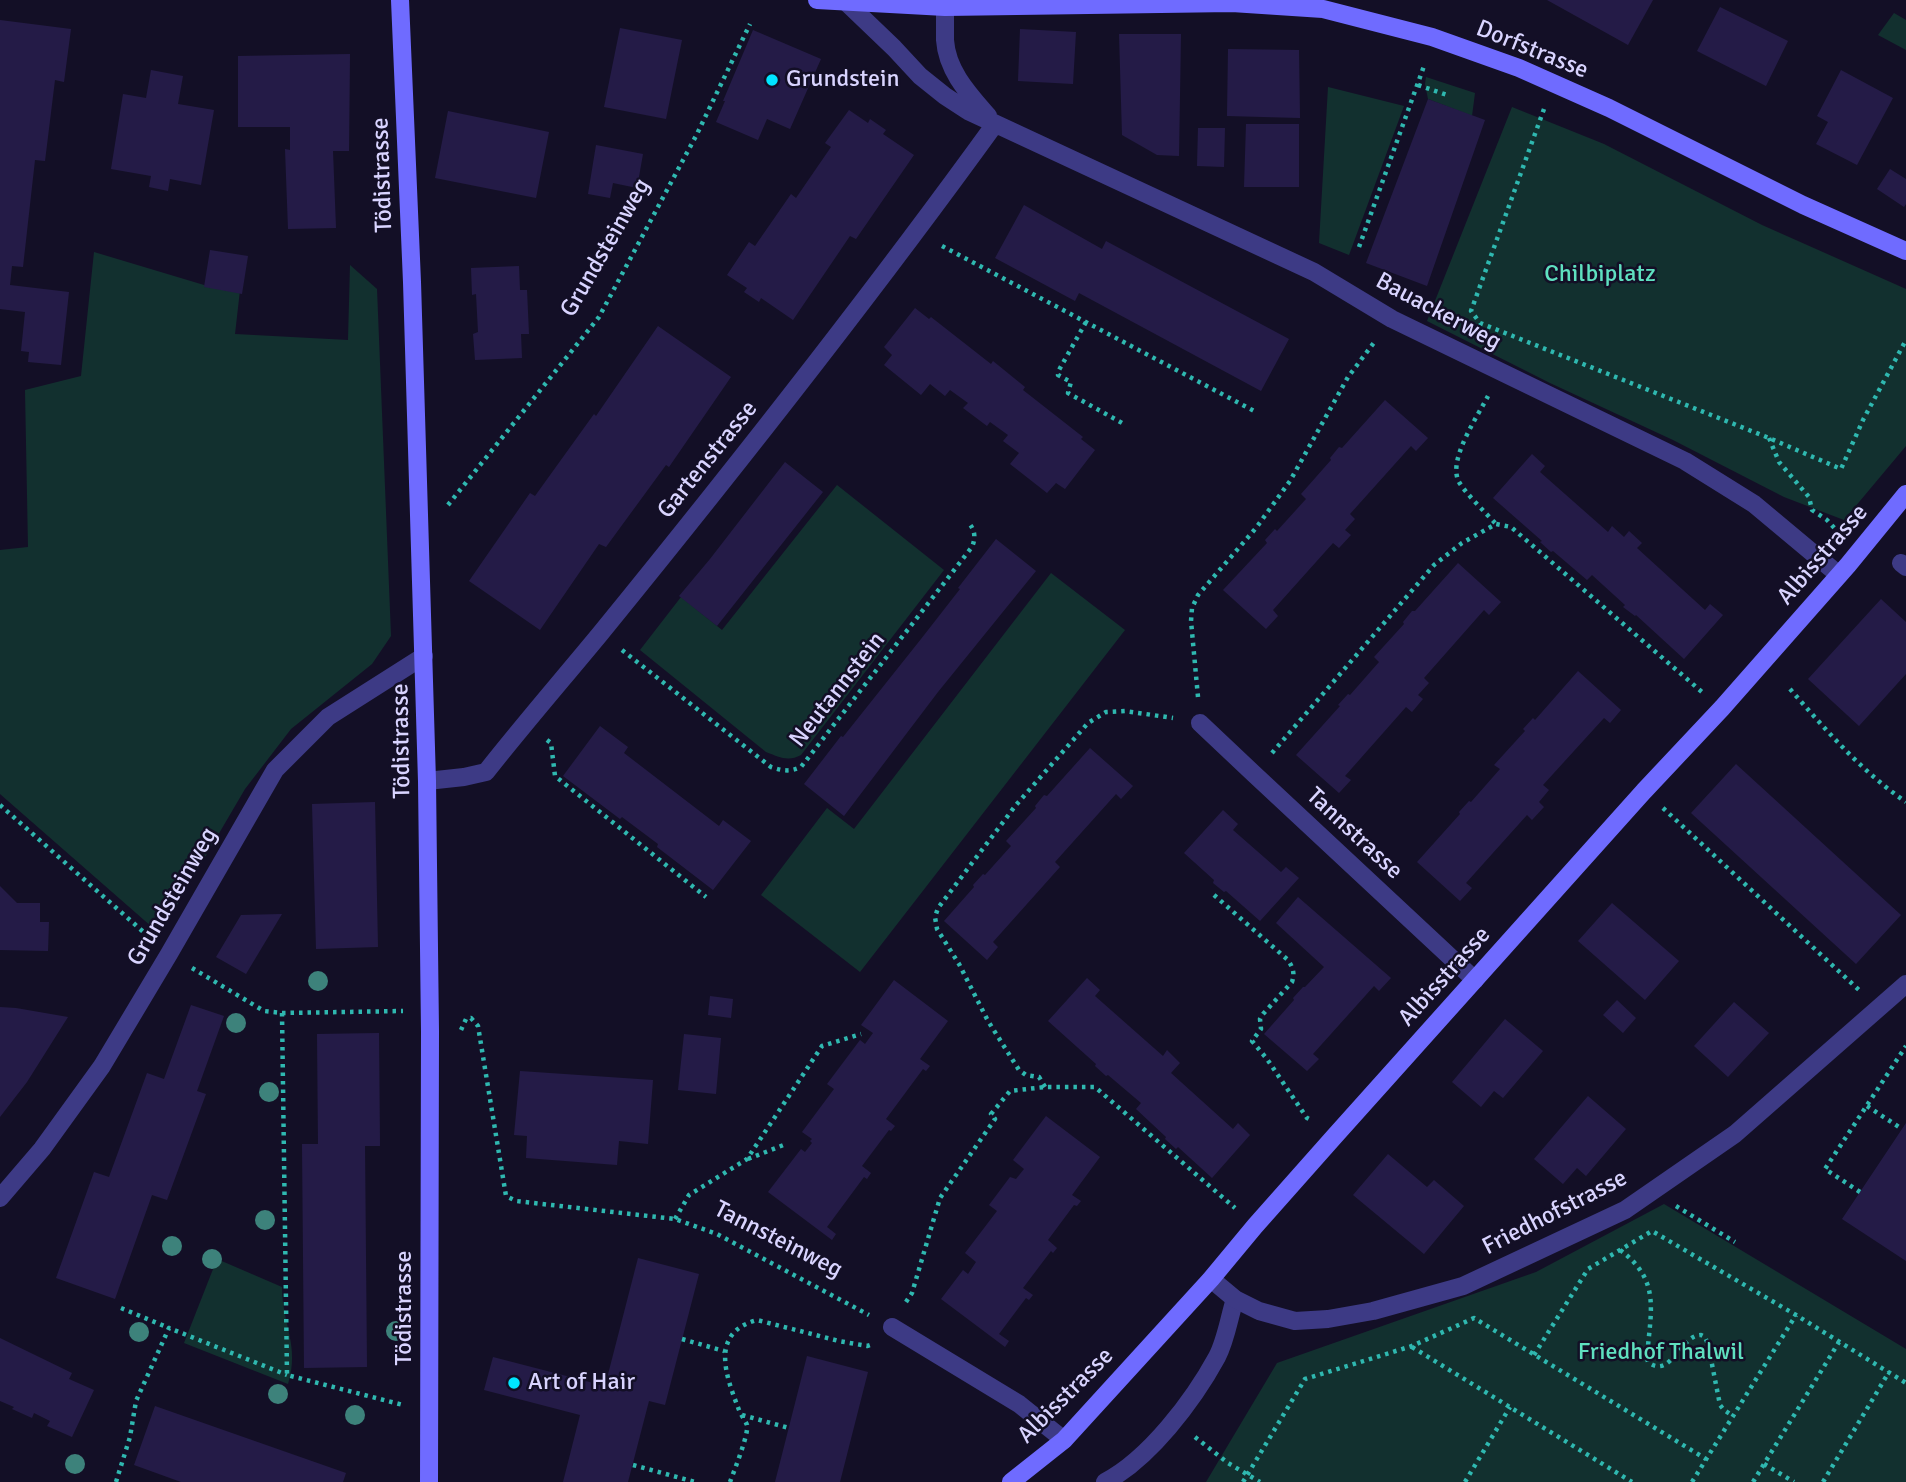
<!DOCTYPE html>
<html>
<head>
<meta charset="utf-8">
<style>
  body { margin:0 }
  canvas { display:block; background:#130f26 }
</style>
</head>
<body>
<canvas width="1906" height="1482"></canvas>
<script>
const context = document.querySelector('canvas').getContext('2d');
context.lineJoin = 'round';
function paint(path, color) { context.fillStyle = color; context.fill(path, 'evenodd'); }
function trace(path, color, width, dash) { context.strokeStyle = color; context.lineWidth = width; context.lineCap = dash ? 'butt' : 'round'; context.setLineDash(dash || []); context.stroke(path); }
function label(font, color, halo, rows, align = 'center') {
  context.font = font + ' Signika,sans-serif'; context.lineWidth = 5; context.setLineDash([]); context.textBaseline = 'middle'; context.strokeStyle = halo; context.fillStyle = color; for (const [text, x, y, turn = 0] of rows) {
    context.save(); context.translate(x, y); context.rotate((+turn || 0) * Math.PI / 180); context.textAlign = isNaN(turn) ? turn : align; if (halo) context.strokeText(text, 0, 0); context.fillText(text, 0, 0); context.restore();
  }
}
const green = new Path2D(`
  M 1894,13 L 1906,20 L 1906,50 L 1878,35 Z
  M 1426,77 L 1475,93 L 1472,116 L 1428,99 L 1425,84 Z
  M 1328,87 L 1404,106 L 1349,255 L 1319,243 Z
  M 1512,107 L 1604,144 L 1762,225 L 1906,289 L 1906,446 L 1844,520 L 1784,497 L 1673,440 L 1550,383 L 1427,321 Z
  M 94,252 L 204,285 L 240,290 L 235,334 L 348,340 L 350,265 L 377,289 L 391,636 L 372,664 L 291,729 L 245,789 L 160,934 L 0,794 L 0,550 L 28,547 L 25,390 L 81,376 Z
  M 837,485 L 944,570 L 801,755 C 788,762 779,757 766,752 L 640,650 L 681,597 L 722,630 Z
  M 1051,573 L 1125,630 L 860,972 L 761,895 L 827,808 L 854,829 Z
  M 1664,1204 L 1906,1349 L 1906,1482 L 1206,1482 L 1277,1363 L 1536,1272 Z
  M 217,1259 L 282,1287 C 282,1324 300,1346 288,1384 L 184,1343 Z`);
const building = new Path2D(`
  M 1547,0 L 1653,0 L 1628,45 Z
  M 1720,7 L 1788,41 L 1766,86 L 1697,51 Z
  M 0,20 L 71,29 L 64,82 L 55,80 L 45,161 L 35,160 L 23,267 L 12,266 L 10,285 L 69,292 L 61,365 L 28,362 L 29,352 L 21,351 L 25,312 L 0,309 Z
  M 620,28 L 682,40 L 666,119 L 604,107 Z
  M 1020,29 L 1076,32 L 1073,84 L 1018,81 Z
  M 753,30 L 821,59 L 790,129 L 767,119 L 758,140 L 716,122 L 725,101 L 723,101 Z
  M 1119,34 L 1181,34 L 1179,156 L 1157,155 L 1122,135 Z
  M 1228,49 L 1299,50 L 1300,118 L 1227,116 Z
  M 350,54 L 349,151 L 333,151 L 336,228 L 288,229 L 285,149 L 290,150 L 290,127 L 238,127 L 238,56 Z
  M 151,70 L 183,76 L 178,104 L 214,110 L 201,185 L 170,179 L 168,191 L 149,187 L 151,176 L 111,169 L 123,94 L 146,98 Z
  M 1841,70 L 1893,98 L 1857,165 L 1816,144 L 1828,122 L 1817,116 Z
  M 1428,99 L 1485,120 L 1427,286 L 1366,263 Z
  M 849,110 L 868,123 L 870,119 L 886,130 L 883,134 L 914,155 L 856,239 L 850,236 L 793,320 L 761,298 L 759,302 L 744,292 L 747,288 L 727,275 L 749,242 L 755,246 L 791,194 L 796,198 L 831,147 L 825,143 Z
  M 448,111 L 549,132 L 536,198 L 435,178 Z
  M 1246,124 L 1299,124 L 1299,187 L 1244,187 Z
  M 1198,128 L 1225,128 L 1224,167 L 1197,166 Z
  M 596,145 L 643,154 L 637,188 L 613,183 L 610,198 L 588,194 Z
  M 1890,169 L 1906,179 L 1906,204 L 1904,207 L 1877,189 Z
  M 1024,205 L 1102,249 L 1106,241 L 1289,339 L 1261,391 L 1079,293 L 1075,301 L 995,258 Z
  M 210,250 L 248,256 L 242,294 L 204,287 Z
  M 519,266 L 520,290 L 527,290 L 529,334 L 521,334 L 522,358 L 475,360 L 473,334 L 478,332 L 476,294 L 472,295 L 471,268 Z
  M 915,308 L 929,319 L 931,317 L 991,364 L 993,361 L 1025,387 L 1023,390 L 1083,437 L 1081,439 L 1095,450 L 1065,489 L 1056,483 L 1047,493 L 1010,464 L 1019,453 L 1003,441 L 1008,435 L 990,422 L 987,426 L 963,408 L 968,403 L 950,390 L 945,396 L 930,384 L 921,395 L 884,365 L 892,355 L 884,347 Z
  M 658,326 L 731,377 L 669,467 L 666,465 L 606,547 L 599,544 L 540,630 L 469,581 L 530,493 L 535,496 L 594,414 L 596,416 Z
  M 1385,400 L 1428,438 L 1416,451 L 1411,446 L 1350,514 L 1355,519 L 1345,530 L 1351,535 L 1339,548 L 1333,543 L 1273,610 L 1278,616 L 1266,629 L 1223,590 L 1267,543 L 1265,540 L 1275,529 L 1277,531 L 1306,499 L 1301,494 L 1331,460 L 1330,458 L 1339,447 L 1342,448 Z
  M 1532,454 L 1545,466 L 1540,472 L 1608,532 L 1612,526 L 1624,537 L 1629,531 L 1642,543 L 1637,548 L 1705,610 L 1710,604 L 1723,615 L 1684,659 L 1636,615 L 1635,616 L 1623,607 L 1625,605 L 1592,575 L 1587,580 L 1553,551 L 1551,552 L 1540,542 L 1542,541 L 1493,498 Z
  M 785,462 L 823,492 L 717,626 L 679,596 L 710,559 Z
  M 996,539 L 1036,571 L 938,692 L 844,816 L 804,784 L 841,736 L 843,737 L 921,639 L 960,589 L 958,588 Z
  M 1458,563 L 1501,602 L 1489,615 L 1484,610 L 1424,678 L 1429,683 L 1418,695 L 1423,699 L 1412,712 L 1406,707 L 1345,776 L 1351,780 L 1339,793 L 1296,755 L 1340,706 L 1338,705 L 1348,694 L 1350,695 L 1379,662 L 1374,657 L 1404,624 L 1403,622 L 1412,611 L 1415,611 Z
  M 1881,599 L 1906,622 L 1906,674 L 1859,726 L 1808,679 Z
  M 1578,671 L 1621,710 L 1610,723 L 1604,718 L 1543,785 L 1549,790 L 1539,802 L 1544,807 L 1532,820 L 1527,815 L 1466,883 L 1472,888 L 1460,901 L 1417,862 L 1460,814 L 1459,812 L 1469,801 L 1471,802 L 1500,769 L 1494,765 L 1525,731 L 1523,729 L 1533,718 L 1535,720 Z
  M 600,726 L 628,747 L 624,753 L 719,826 L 723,820 L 751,841 L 713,890 L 657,847 L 658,844 L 622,817 L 620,819 L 563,776 Z
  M 1090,748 L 1133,786 L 1121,799 L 1116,794 L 1055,862 L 1060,867 L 993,942 L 998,947 L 987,960 L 944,921 L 974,887 L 973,885 L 983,874 L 985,875 L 1011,846 L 1006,841 L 1036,808 L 1035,806 L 1044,795 L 1047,796 Z
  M 1736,764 L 1901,915 L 1856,964 L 1691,813 Z
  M 375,802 L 378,947 L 316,949 L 312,804 Z
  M 1223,810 L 1238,824 L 1233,830 L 1281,872 L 1286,867 L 1299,878 L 1260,921 L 1226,891 L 1224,892 L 1213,883 L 1214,880 L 1184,853 Z
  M 0,886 L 17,903 L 40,903 L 40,922 L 49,922 L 48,951 L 0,950 Z
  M 1298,897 L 1391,978 L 1379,991 L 1374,986 L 1313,1054 L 1319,1059 L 1307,1071 L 1264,1034 L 1294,1000 L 1293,998 L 1303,987 L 1305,987 L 1324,967 L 1276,923 Z
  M 1612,903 L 1679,961 L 1645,1000 L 1578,941 Z
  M 282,914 L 246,974 L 216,957 L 241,915 Z
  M 1087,978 L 1100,990 L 1095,996 L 1163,1056 L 1167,1050 L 1180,1063 L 1171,1073 L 1233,1129 L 1238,1123 L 1250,1135 L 1212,1178 L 1178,1147 L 1176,1149 L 1165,1139 L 1166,1137 L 1136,1109 L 1141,1103 L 1108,1075 L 1106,1076 L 1095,1066 L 1096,1064 L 1048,1021 Z
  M 894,980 L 948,1021 L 920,1059 L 930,1066 L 926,1071 L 923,1069 L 886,1119 L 895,1126 L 891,1131 L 889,1130 L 862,1166 L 871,1173 L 867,1179 L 864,1177 L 827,1227 L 836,1234 L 832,1240 L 768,1192 L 801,1149 L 805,1152 L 812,1143 L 810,1141 L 812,1139 L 802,1132 L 834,1089 L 827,1084 L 860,1040 L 865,1044 L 873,1033 L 861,1025 Z
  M 710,996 L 733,999 L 731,1018 L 708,1015 Z
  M 1617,1000 L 1636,1018 L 1623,1033 L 1603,1015 Z
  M 1734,1002 L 1769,1033 L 1728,1077 L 1694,1046 Z
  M 191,1005 L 224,1016 L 197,1091 L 206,1094 L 167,1200 L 152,1195 L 115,1299 L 56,1278 L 94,1172 L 109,1177 L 147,1073 L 164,1079 Z
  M 0,1007 L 16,1008 L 68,1017 L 27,1082 L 0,1117 Z
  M 1505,1019 L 1543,1051 L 1503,1098 L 1494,1091 L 1481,1107 L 1452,1082 Z
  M 379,1033 L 380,1146 L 365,1146 L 367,1367 L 304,1368 L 302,1144 L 318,1144 L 317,1034 Z
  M 684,1034 L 721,1038 L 716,1094 L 678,1090 Z
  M 520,1071 L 653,1080 L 648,1144 L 619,1141 L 617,1165 L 526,1158 L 527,1136 L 514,1135 Z
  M 1588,1096 L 1626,1129 L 1586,1176 L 1577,1168 L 1563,1184 L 1534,1159 Z
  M 1046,1116 L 1100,1157 L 1072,1195 L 1081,1201 L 1077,1206 L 1074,1205 L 1048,1240 L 1057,1248 L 1053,1253 L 1051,1251 L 1023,1288 L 1033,1295 L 1029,1300 L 1026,1298 L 999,1334 L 1009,1341 L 1005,1347 L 941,1299 L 963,1270 L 968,1274 L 976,1262 L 965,1253 L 997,1211 L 989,1205 L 1010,1177 L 1016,1179 L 1024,1169 L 1013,1160 Z
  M 1906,1123 L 1906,1261 L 1842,1219 Z
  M 1388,1154 L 1427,1187 L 1434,1180 L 1464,1206 L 1424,1254 L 1353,1195 Z
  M 638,1258 L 699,1274 L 665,1405 L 649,1401 L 628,1482 L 563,1482 L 580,1415 L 484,1390 L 493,1357 L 605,1386 Z
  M 0,1338 L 72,1373 L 69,1379 L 94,1390 L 72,1437 L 47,1426 L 50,1421 L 34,1413 L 32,1418 L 12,1409 L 14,1407 L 0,1401 Z
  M 807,1356 L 868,1372 L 840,1482 L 775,1482 Z
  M 155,1406 L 346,1473 L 343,1482 L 181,1482 L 134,1465 Z`);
const path = new Path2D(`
  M 1418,85 L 1447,95
  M 1544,109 L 1471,311 L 1480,323 L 1769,438 L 1841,469 L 1863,420 L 1906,340
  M 942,246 L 1256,412
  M 1359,247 L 1424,66
  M 1086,322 L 1059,370 L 1058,375 L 1071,382 L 1068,393 L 1124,424
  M 1488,396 C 1478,416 1447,460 1459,482 C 1467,495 1485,512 1496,524
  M 1769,438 L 1779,462 L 1809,497 L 1812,510 L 1827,520 L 1839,533
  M 448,505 L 599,317 L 697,134 L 750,24
  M 622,650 L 771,767 C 783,771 790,772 801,767 L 972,547 C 976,537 975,530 968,522
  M 1790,689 C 1826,730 1861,771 1906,802
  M 1198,697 L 1191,621 L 1192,608 L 1198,595 L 1256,528 L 1290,481 L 1348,377 L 1376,340
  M 547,740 L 551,743 L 555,776 L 706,897
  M 1272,753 L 1434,565 L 1462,543 L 1496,524 L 1511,527 L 1702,692
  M 0,805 L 148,936
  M 1663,808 L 1859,990
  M 1214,895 L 1288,960 C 1293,968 1295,973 1292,982 L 1263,1014 L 1260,1019 L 1261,1029 L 1252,1041 L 1267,1059 L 1307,1118 L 1311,1120
  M 192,968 L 264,1011 L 282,1013 L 403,1011
  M 282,1013 L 287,1375 L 403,1405
  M 461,1030 L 466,1019 L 471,1018 L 478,1026 L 506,1196 L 516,1201 L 675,1219 L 717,1234 L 869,1315
  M 1045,1087 L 1039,1077 L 1026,1075 L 1019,1070 L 988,1021 L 959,964 L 937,929 L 935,917 L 938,908 L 1016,805 L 1088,723 L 1106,712 L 1125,711 L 1173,718
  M 1867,1106 L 1902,1129
  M 748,1159 L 786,1144
  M 1860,1192 L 1825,1169 L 1906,1046
  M 1676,1206 L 1735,1242
  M 675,1219 L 689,1195 L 747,1159 L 822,1046 L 861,1034
  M 1620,1250 C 1662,1281 1650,1312 1647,1358 L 1648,1362 C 1671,1380 1680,1335 1701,1335 L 1705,1337 L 1708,1344 L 1720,1405 L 1724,1410 L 1733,1416
  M 906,1302 L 912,1293 L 940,1198 L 995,1119 L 991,1114 L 1010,1091 L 1045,1087 L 1095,1087 L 1235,1208
  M 121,1308 L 169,1328
  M 682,1339 L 724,1351
  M 1412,1347 L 1632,1482
  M 1534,1355 L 1588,1269 L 1652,1231 L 1796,1315 L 1906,1383
  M 742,1415 L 789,1428
  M 1195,1437 L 1228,1463 L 1260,1482
  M 1764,1464 L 1794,1482
  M 633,1465 L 695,1482
  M 116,1482 L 130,1437 L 136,1401 L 169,1328 L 287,1375
  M 730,1482 C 734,1471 749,1434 747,1425 C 745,1420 741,1415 739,1410 C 726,1376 709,1333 757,1320 L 839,1341 L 867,1346 L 873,1344
  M 1243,1482 L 1305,1379 L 1412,1346 L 1474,1318 L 1706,1459
  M 1465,1482 L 1510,1407
  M 1692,1482 L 1796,1315
  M 1753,1482 L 1839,1342
  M 1823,1482 L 1889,1372`);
const lane = new Path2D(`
  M 1200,723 L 1254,774 L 1475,980
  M 892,1327 L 1019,1404 L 1064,1440
  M 1105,1482 C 1149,1459 1193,1401 1217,1357 C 1226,1340 1229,1318 1235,1299`);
const street = new Path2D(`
  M 846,2 L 894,48 L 920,76 L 945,96 L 968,111 L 1314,272 L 1392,319 L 1685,461 L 1754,504 L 1839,575
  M 945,7 C 945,18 945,29 945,40 C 947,71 969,94 988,116
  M 1901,563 L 1906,567
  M 427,781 L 464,777 L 486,772 C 523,725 562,680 600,634 C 736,467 869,298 995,124
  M 0,1198 L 42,1149 L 102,1066 L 169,954 L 275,770 L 328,717 L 424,656
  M 1211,1279 L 1235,1299 L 1259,1311 L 1295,1321 L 1328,1319 L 1373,1311 L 1463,1286 L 1625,1210 L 1735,1134 L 1906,984`);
const secondary = new Path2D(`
  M 400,0 L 412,282 L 427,781 L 430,1031 L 429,1482
  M 817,0 L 945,7 L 1232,3 L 1323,9 L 1432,37 L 1519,68 L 1609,108 L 1803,205 L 1906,251
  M 1011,1482 L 1064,1440 L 1211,1279 L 1255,1226 L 1333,1138 L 1644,791 L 1722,708 L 1848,565 L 1906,494`);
const trees = [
  [318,981],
  [236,1023],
  [269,1092],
  [265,1220],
  [172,1246],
  [212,1259],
  [396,1331],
  [139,1332],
  [278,1394],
  [355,1415],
  [75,1464]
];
const markers = [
  [772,80,7,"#00e5ff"],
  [514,1383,7,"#00e5ff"]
];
const streetNames = [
  ["Dorfstrasse",1532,50,22],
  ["Tödistrasse",383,175,-92],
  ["Grundsteinweg",606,248,-60],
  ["Bauackerweg",1438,312,28],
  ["Gartenstrasse",708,460,-51],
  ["Albisstrasse",1823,555,-49],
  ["Neutannstein",838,690,-52],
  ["Tödistrasse",402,741,-91],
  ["Tannstrasse",1354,834,43],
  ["Grundsteinweg",173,897,-60],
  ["Albisstrasse",1445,977,-48],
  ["Friedhofstrasse",1555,1213,-27],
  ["Tannsteinweg",778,1240,27],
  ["Tödistrasse",405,1308,-90],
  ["Albisstrasse",1066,1396,-45]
];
const poiNames = [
  ["Grundstein",786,80],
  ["Art of Hair",528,1383]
];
const parkNames = [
  ["Chilbiplatz",1600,275],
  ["Friedhof Thalwil",1661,1353]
];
paint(green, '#12302f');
paint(building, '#241b47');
trace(path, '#2fb8b0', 4.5, [3.5, 5]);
trace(lane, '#3d3a85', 18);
trace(street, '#3d3a85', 18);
trace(secondary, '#6f6bff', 18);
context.fillStyle = '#3d827b';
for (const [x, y] of trees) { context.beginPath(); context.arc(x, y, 10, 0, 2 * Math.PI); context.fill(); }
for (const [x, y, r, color] of markers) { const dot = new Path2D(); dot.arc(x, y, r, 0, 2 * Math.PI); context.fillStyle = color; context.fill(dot); trace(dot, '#130f26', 2.5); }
label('24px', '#d9d4ff', '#130f26', streetNames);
label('24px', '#d9d4ff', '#130f26', poiNames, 'left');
label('24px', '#5fe0c0', '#130f26', parkNames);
</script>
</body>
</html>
